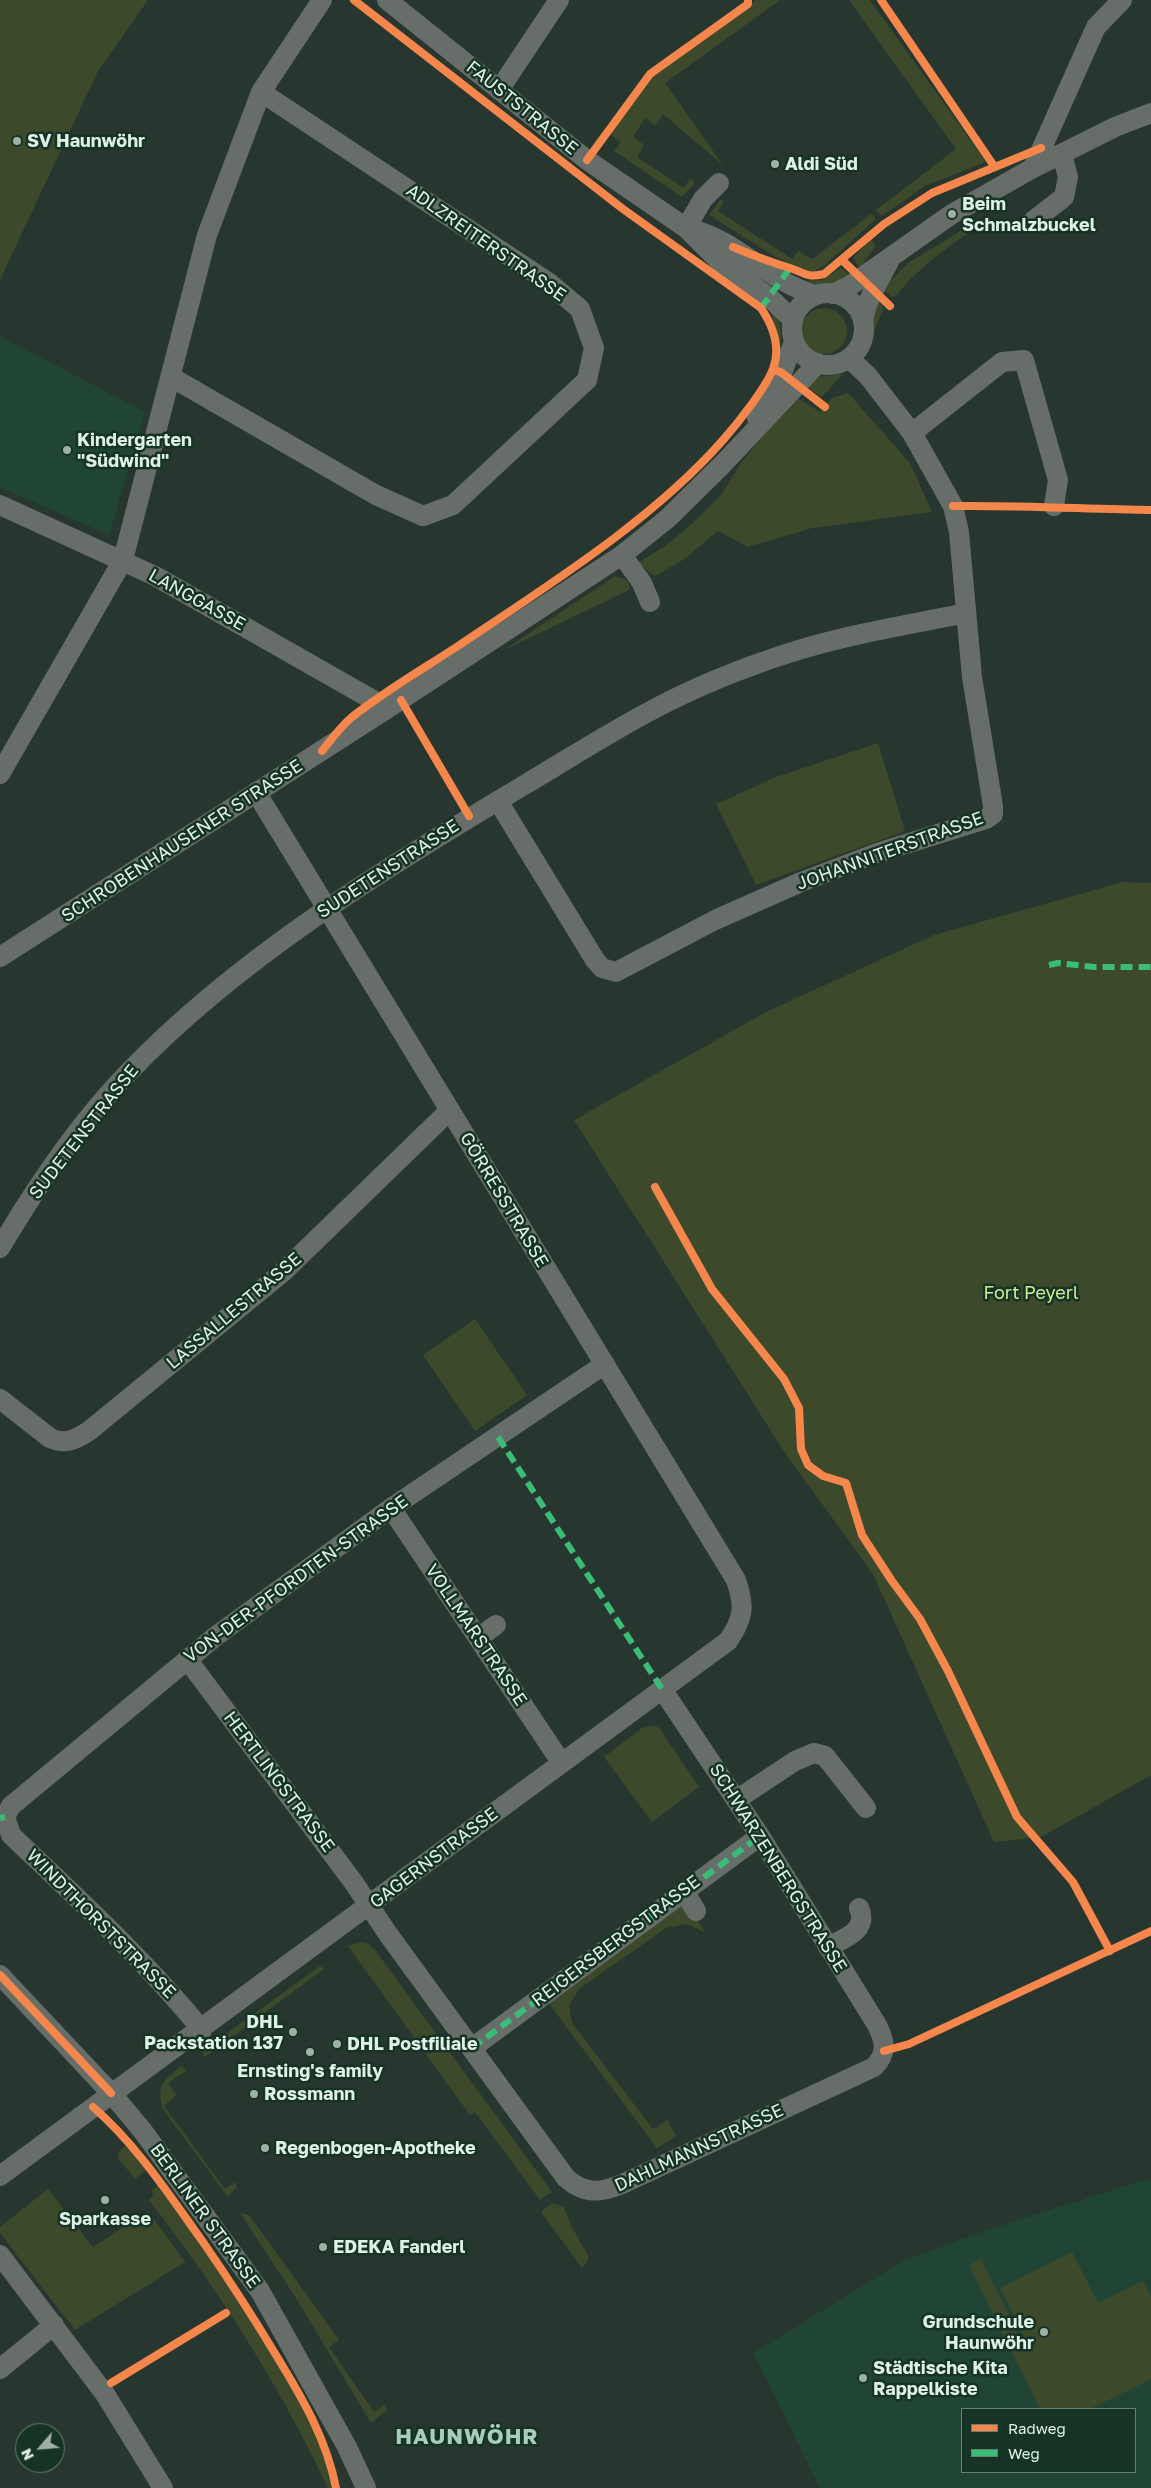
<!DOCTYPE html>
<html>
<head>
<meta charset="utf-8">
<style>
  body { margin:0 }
  #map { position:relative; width:1151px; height:2488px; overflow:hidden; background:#27372f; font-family:"Golos Text",sans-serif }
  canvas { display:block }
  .legend { position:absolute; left:961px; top:2408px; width:175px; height:65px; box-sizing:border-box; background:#153426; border:1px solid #668073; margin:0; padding:6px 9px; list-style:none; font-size:15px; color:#dff1e7 }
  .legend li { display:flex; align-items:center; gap:10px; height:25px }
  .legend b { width:25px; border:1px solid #668073 }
  .north { position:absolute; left:15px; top:2423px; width:50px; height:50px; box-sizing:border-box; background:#153426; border:1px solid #668073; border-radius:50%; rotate:243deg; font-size:14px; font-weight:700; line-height:20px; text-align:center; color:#dff1e7 }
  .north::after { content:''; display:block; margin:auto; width:18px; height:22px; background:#9fb0a7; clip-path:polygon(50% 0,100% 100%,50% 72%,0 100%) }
</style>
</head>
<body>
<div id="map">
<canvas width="1151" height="2488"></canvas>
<ul class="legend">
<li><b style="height:6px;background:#f5874c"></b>Radweg</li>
<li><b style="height:6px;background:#3abd76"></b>Weg</li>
</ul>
<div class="north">N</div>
</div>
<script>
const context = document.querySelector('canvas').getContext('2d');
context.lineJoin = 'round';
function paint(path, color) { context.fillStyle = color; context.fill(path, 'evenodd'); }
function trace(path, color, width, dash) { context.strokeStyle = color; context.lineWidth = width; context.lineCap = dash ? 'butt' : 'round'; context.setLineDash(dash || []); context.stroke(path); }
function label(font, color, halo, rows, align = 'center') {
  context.font = font + ' "Golos Text",sans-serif'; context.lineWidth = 5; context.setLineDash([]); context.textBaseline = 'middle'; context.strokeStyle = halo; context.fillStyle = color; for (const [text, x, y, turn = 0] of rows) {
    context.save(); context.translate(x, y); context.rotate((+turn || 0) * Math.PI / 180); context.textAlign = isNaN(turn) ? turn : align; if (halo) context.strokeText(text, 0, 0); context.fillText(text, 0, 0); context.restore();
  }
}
const built = new Path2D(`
  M 0,336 L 145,412 L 109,535 L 0,487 Z
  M 1151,2180 L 1151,2488 L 820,2488 L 753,2353 L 903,2261 L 984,2231 L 1140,2181 ZM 962,2409 L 1135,2409 L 1135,2472 L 962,2472 Z`);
const green = new Path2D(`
  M 0,0 L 148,0 L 98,71 L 0,280 Z
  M 756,0 L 780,0 L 665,83 L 723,165 L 663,114 L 655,126 L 645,118 L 633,137 L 644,145 L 637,157 L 684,188 L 690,178 L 693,180 L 694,184 L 682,197 L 614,151 L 621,142 L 610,134 L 653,75 Z
  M 849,0 L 870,0 L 986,162 L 925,186 L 882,216 L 876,210 L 956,149 Z
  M 720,200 L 724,201 L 718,211 L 792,259 L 798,251 L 812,259 L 871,214 L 876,219 L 826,264 L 813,272 L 805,271 L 774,256 L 709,215 Z
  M 967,227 L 971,231 C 942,251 918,268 896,296 L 892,297 L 882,289 L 908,263 Z
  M 871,239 L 876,246 L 860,267 L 855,262 L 854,257 Z
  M 841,268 L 851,276 C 824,291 820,289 793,276 L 805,281 L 822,280 Z
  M 875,299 C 878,302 882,304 883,308 C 883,312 870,339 868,346 Z
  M801 331a23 23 0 1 1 46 0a23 23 0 1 1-46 0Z
  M 770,308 C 786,324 782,348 776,367 L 779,343 Z
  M 843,374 L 822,397 L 803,385 L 818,377 Z
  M 848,393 L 910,463 L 932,512 L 812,528 L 748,547 L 718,531 L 686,558 L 655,576 L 638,563 L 669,543 L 695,521 L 722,494 L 740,464 L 795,396 L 820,412 L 832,398 Z
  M 615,576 L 626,580 L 630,586 L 629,590 L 504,650 Z
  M 878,743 L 905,831 L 756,885 L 716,804 L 776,777 Z
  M 1123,882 L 1151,883 L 1151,1775 L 1041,1837 L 994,1842 L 873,1574 L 785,1453 L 574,1120 L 766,1012 L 934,935 Z
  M 475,1319 L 527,1395 L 475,1431 L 423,1355 Z
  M 649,1726 L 656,1726 L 660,1729 L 699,1787 L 652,1822 L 604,1757 L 642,1728 Z
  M 685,1900 L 705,1932 L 686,1924 L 666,1928 L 580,1988 L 569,2005 L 572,2023 L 653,2129 L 667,2120 L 676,2136 L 657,2148 L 547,2001 Z
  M 362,1942 L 367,1943 L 375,1950 L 552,2192 L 540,2200 L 475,2112 L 470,2115 L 348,1946 Z
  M 320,1966 L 324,1969 L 205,2057 L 201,2052 Z
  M 182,2066 L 186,2071 L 168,2083 L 176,2094 L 174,2098 L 164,2106 L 225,2189 L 235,2182 L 237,2188 L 227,2196 L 163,2109 C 156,2085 163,2080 182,2066 Z
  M 127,2145 L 146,2170 L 135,2179 L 118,2158 L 119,2151 Z
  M 157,2186 L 186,2223 L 242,2306 L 298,2398 L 322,2446 L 332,2488 L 328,2488 C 280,2386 218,2289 149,2200 L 154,2195 L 151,2191 Z
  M 48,2189 L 93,2247 L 148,2211 L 185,2262 L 75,2330 L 0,2233 L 0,2227 Z
  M 552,2203 L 564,2207 L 571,2226 L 588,2255 L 588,2260 L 582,2268 L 541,2212 Z
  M 240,2213 L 249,2215 L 252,2219 L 339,2340 L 329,2347 L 374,2412 L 384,2405 L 387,2410 L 371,2423 L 296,2298 Z
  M 1072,2252 L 1098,2303 L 1143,2281 L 1151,2298 L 1151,2379 L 1090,2409 L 1040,2409 L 969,2265 L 981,2259 L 1022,2341 L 1025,2339 L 1000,2288 Z`);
const minor = new Path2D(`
  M 387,0 L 587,160 L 686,228 L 721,263 L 770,298 L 793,320
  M 499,90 L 559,0
  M 1033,168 L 1096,27 L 1122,0
  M 1033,221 L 1064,197 L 1068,177 L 1062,154
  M 686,228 L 703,199 L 719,183
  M 687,228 C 724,236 751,262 783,281 C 793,287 804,291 815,296
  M792 329a36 36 0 1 1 72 0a36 36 0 1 1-72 0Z
  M 833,294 L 851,285 L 952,214 L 1033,168 L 1115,127 L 1151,113
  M 863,322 C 866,298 881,279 891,257
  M 171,377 L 376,495 L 423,516 L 453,505 L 587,380 L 594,348 L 580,309 L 548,282 L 261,92
  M 757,418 L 782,373 L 794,342
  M 912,433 L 1002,362 L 1024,360 L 1058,480 L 1054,506
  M 0,505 L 155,576 L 373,700 L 385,710
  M 622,555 L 642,583 L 650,602
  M 0,774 L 123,560 L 207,235 L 261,92 L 322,0
  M 498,801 L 595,960 L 602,968 L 616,972 L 715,920 L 801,882 L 877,853 L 986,819 L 993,814 L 993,806 L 972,677 L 959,532 L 953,506 L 912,433 L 868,376 L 849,358
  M 0,957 L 385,710 L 622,555 L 667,519 L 722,465 L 818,363
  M 0,1248 C 36,1187 77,1126 126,1075 C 237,958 388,866 526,784 C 568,759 610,732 654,709 C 697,686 745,667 792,652 C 849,634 908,625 966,613
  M 0,1399 L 50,1438 C 65,1445 75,1440 89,1431 L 283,1272 L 450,1110
  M 391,1508 L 561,1762
  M 478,1638 L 496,1625
  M 187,1659 L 354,1883 L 388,1934 L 566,2178 C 584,2194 599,2193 620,2185 L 874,2067 C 888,2053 885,2041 877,2025 L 760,1836 L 662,1689
  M 736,1800 L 795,1761 L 814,1753 L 825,1756 L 866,1808
  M 684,1891 L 696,1911
  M 828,1947 C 845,1938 869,1930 859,1908
  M 0,1975 L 111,2093 L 142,2130 L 260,2291 L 347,2447 L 366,2488
  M 202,2030 C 144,1959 77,1898 11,1835 L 5,1817 L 11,1806 L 216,1636 L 391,1508 L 605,1364
  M 472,2048 L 760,1836
  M 0,2176 L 728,1641 C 744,1618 745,1606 736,1580 L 256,792
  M 0,2255 L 105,2394 L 163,2488
  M 0,2369 L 54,2325`);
const quiet = new Path2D(`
  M 761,308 L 790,268 L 793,270
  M 1049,965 L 1058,963 L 1094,967 L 1151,967
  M 498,1437 L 662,1689
  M 0,1818 L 5,1817
  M 472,2048 L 760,1836`);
const cycleway = new Path2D(`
  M 881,0 L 994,166
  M 587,160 L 650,74 L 748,4 L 748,0
  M 733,247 C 752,255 770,262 790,268 C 805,273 806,278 824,274 L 884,224 L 932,193 L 1041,148
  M 842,260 L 890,306
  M 773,369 L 782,373 L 825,407
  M 953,506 C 1019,505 1085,509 1151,510
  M 401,700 L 469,816
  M 322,751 C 331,740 340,727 352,717 C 385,691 423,669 458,646 C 547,586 653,520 723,440 C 738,423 765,389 773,369 C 781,348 773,326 761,308 L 623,209 L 354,0
  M 655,1187 L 712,1289 L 784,1379 L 799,1408 L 801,1449 L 808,1465 L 823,1476 L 846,1483 L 862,1535 L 892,1581 L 920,1619 L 948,1671 L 1017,1817 L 1073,1882 L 1110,1951
  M 0,1975 L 111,2093
  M 884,2051 L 909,2044 L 1151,1931
  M 93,2107 C 136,2144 170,2196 203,2242 C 230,2281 255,2320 279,2360 C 304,2401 327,2441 336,2488
  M 111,2383 L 226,2313`);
const markers = [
  [17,141,5,"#9fb0a7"],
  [775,164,5,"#9fb0a7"],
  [952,214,5,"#9fb0a7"],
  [67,450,5,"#9fb0a7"],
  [293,2032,5,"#9fb0a7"],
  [337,2044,5,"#9fb0a7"],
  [310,2052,5,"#9fb0a7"],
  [254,2094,5,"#9fb0a7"],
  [265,2148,5,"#9fb0a7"],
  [105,2200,5,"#9fb0a7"],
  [323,2247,5,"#9fb0a7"],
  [1044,2332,5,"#9fb0a7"],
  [863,2378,5,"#9fb0a7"]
];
const streetNames = [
  ["FAUSTSTRASSE",522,108,39],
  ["ADLZREITERSTRASSE",486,243,35],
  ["LANGGASSE",197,600,29],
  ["SCHROBENHAUSENER STRASSE",182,841,-33],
  ["JOHANNITERSTRASSE",890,851,-20],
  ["SUDETENSTRASSE",388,869,-33],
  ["SUDETENSTRASSE",84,1132,-52],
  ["GÖRRESSTRASSE",504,1200,59],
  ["LASSALLESTRASSE",234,1311,-40],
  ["VON-DER-PFORDTEN-STRASSE",296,1579,-36],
  ["VOLLMARSTRASSE",476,1635,56],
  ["HERTLINGSTRASSE",279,1782,53],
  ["GAGERNSTRASSE",434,1858,-37],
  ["SCHWARZENBERGSTRASSE",778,1868,58],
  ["WINDTHORSTSTRASSE",101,1924,45],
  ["REIGERSBERGSTRASSE",616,1941,-37],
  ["DAHLMANNSTRASSE",699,2148,-25],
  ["BERLINER STRASSE",205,2216,54]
];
const poiNames = [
  ["SV Haunwöhr",27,141],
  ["Aldi Süd",785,164],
  ["Beim",962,204],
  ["Schmalzbuckel",962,225],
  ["Kindergarten",77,440],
  ["\"Südwind\"",77,461],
  ["DHL",283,2022,"right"],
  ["Packstation 137",283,2043,"right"],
  ["DHL Postfiliale",347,2044],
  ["Ernsting's family",310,2071,"center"],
  ["Rossmann",264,2094],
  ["Regenbogen-Apotheke",275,2148],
  ["Sparkasse",105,2219,"center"],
  ["EDEKA Fanderl",333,2247],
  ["Grundschule",1034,2322,"right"],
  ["Haunwöhr",1034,2343,"right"],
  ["Städtische Kita",873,2368],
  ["Rappelkiste",873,2389]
];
const parkNames = [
  ["Fort Peyerl",1031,1293]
];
const districtNames = [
  ["HAUNWÖHR",467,2437]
];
paint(built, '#214534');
paint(green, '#3d492b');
trace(minor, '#676d69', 20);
trace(quiet, '#3abd76', 6, [12, 6]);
trace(cycleway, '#f5874c', 8);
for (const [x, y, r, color] of markers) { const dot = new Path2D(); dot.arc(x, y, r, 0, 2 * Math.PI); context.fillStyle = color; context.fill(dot); trace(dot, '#153426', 2); }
label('18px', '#dff1e7', '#153426', streetNames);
label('bold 18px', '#dff1e7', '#153426', poiNames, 'left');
label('18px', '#cfed92', '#153426', parkNames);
context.letterSpacing = '1px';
label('bold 22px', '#aaccba', '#153426', districtNames);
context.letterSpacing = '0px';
</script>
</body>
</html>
